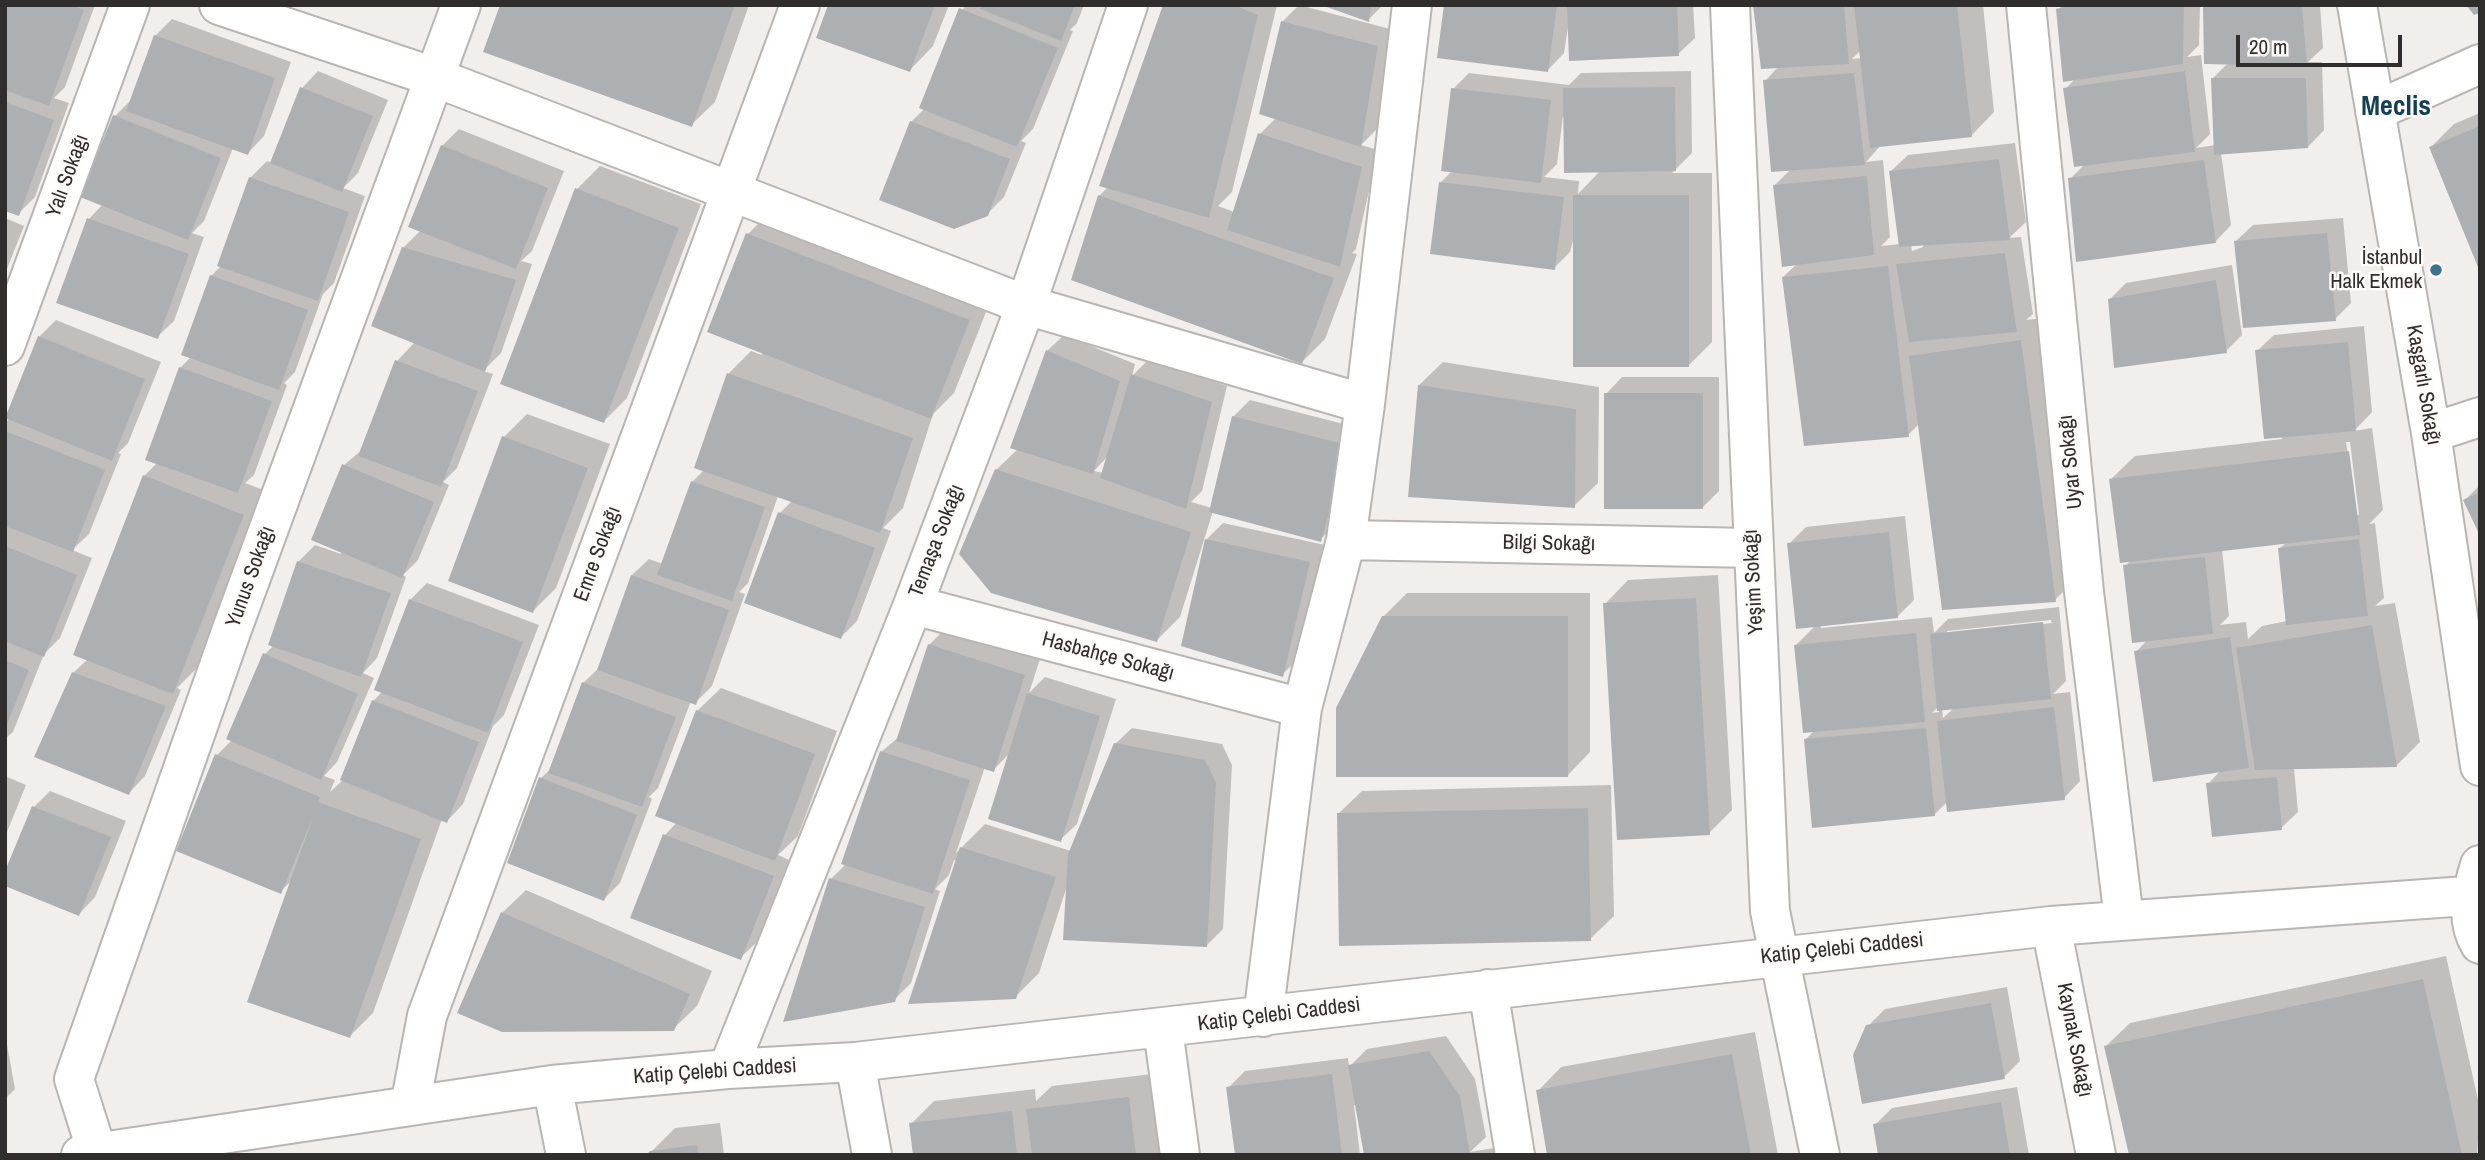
<!DOCTYPE html>
<html>
<head>
<meta charset="utf-8">
<style>
  body { margin:0 }
  #map { position:relative; width:2485px; height:1160px; overflow:hidden; background:#f2eeeb; font-family:"Archivo Narrow",sans-serif }
  canvas { display:block }
  .frame { position:absolute; inset:0; border:7px solid #2f2e2d; pointer-events:none }
  .scale { position:absolute; left:2236px; top:35px; width:166px; height:32px; box-sizing:border-box; border:4px solid #2f2e2d; border-top:0; padding-left:9px; font-size:21px; line-height:24px; white-space:nowrap; color:#2f2e2d; -webkit-text-stroke:5px #fffbf9; paint-order:stroke }
</style>
</head>
<body>
<div id="map">
<canvas width="2485" height="1160"></canvas>
<div class="frame"></div>
<div class="scale">20 m</div>
</div>
<script>
const context = document.querySelector('canvas').getContext('2d');
context.lineJoin = 'round';
function paint(path, color) { context.fillStyle = color; context.fill(path, 'evenodd'); }
function trace(path, color, width, dash) { context.strokeStyle = color; context.lineWidth = width; context.lineCap = dash ? 'butt' : 'round'; context.setLineDash(dash || []); context.stroke(path); }
function label(font, color, halo, rows, align = 'center') {
  context.font = font + ' "Archivo Narrow",sans-serif'; context.lineWidth = 5; context.setLineDash([]); context.textBaseline = 'middle'; context.strokeStyle = halo; context.fillStyle = color; for (const [text, x, y, turn = 0] of rows) {
    context.save(); context.translate(x, y); context.rotate((+turn || 0) * Math.PI / 180); context.textAlign = isNaN(turn) ? turn : align; if (halo) context.strokeText(text, 0, 0); context.fillText(text, 0, 0); context.restore();
  }
}
const shadow = new Path2D(`
  M 5,5 L 95,5 L 65,87 L 54,98 L 69,103 L 35,197 L 18,214 L 5,209 Z
  M 502,5 L 749,5 L 715,102 L 691,125 Z
  M 830,5 L 949,5 L 933,46 L 910,70 Z
  M 965,5 L 1084,5 L 1077,23 L 1070,30 L 1073,31 L 1033,129 L 1021,141 L 1026,143 L 1004,197 L 987,214 L 911,122 L 925,108 Z
  M 1165,5 L 1277,5 L 1232,192 L 1218,206 L 1234,212 L 1260,134 L 1276,118 L 1282,22 L 1299,5 L 1394,30 L 1377,129 L 1361,145 L 1378,150 L 1356,249 L 1352,253 L 1357,254 L 1325,339 L 1302,362 L 1099,196 L 1108,187 Z
  M 1328,5 L 1383,5 L 1368,20 Z
  M 1445,5 L 1693,5 L 1695,38 L 1678,54 L 1568,27 L 1564,53 L 1548,70 Z
  M 1754,5 L 1983,5 L 1994,112 L 1971,136 L 1881,145 L 1866,162 L 1883,160 L 1890,237 L 1881,246 L 1900,244 L 1891,171 L 1908,155 L 2015,143 L 2026,222 L 2009,238 L 2021,237 L 2033,314 L 2026,320 L 2044,318 L 2078,577 L 2055,600 L 1919,424 L 1908,435 L 1783,277 L 1797,264 L 1774,186 L 1791,169 L 1765,81 L 1779,66 ZM 1861,50 L 1862,58 L 1852,59 ZM 1923,244 L 1923,247 L 1912,251 L 1911,245 Z
  M 2063,5 L 2200,5 L 2199,45 L 2187,57 L 2201,55 L 2210,134 L 2196,148 L 2215,145 L 2212,79 L 2229,62 L 2204,5 L 2320,5 L 2323,48 L 2308,62 L 2322,62 L 2324,130 L 2308,147 L 2221,153 L 2231,225 L 2215,242 L 2070,179 L 2085,164 L 2065,89 L 2076,78 L 2058,10 Z
  M 172,19 L 291,62 L 264,136 L 248,153 L 233,148 L 204,221 L 192,233 L 204,237 L 174,321 L 157,337 L 58,302 L 89,219 L 103,204 L 115,116 L 131,100 L 155,36 Z
  M 318,71 L 388,100 L 358,173 L 343,188 L 365,196 L 334,283 L 323,294 L 295,372 L 284,383 L 287,385 L 254,475 L 245,483 L 266,491 L 196,669 L 177,688 L 181,690 L 145,776 L 129,793 L 73,673 L 88,659 L 144,476 L 157,463 L 180,368 L 191,357 L 211,276 L 221,266 L 250,178 L 267,161 L 272,163 L 302,88 Z
  M 1691,71 L 1692,153 L 1672,173 L 1712,173 L 1712,342 L 1689,365 L 1575,233 L 1570,252 L 1554,268 L 1441,182 L 1452,171 L 1453,89 L 1469,73 L 1569,85 L 1581,73 ZM 1563,116 L 1600,171 L 1578,194 L 1579,181 L 1544,177 L 1557,164 Z
  M 2480,113 L 2480,267 L 2431,147 L 2454,124 Z
  M 459,129 L 564,171 L 532,251 L 521,261 L 532,264 L 501,353 L 483,371 L 493,374 L 457,468 L 443,482 L 449,485 L 418,560 L 403,575 L 406,577 L 377,658 L 363,673 L 374,678 L 337,762 L 324,776 L 335,780 L 330,792 L 343,780 L 373,701 L 383,691 L 377,689 L 411,599 L 427,583 L 539,625 L 504,715 L 493,726 L 463,804 L 447,821 L 442,819 L 373,1013 L 350,1036 L 292,880 L 280,892 L 217,755 L 233,739 L 265,654 L 274,645 L 298,562 L 315,545 L 341,554 L 344,465 L 363,449 L 397,361 L 415,342 L 403,248 L 421,230 L 442,146 Z
  M 600,166 L 701,204 L 627,398 L 604,421 L 577,189 Z
  M 771,211 L 992,297 L 954,393 L 933,414 L 903,508 L 883,528 L 891,531 L 857,621 L 841,637 L 780,513 L 792,501 L 778,496 L 748,583 L 739,592 L 745,594 L 712,686 L 695,703 L 691,701 L 658,788 L 649,797 L 652,799 L 620,883 L 604,899 L 541,778 L 553,767 L 583,683 L 599,668 L 632,575 L 649,559 L 663,564 L 692,482 L 704,470 L 728,374 L 751,351 L 762,355 L 748,234 Z
  M 5,218 L 24,226 L 5,274 Z
  M 2343,218 L 2351,303 L 2335,319 L 2236,241 L 2253,225 Z
  M 2232,265 L 2242,335 L 2226,351 L 2110,299 L 2126,283 Z
  M 56,320 L 161,362 L 128,443 L 118,453 L 121,454 L 89,534 L 72,550 L 92,558 L 60,638 L 44,654 L 13,732 L 5,739 L 5,423 L 10,418 L 39,337 Z
  M 2364,326 L 2372,412 L 2354,431 L 2372,428 L 2383,510 L 2369,524 L 2375,523 L 2384,598 L 2375,606 L 2395,603 L 2420,742 L 2396,766 L 2294,768 L 2298,812 L 2281,828 L 2208,784 L 2221,770 L 2136,652 L 2148,639 L 2125,566 L 2132,559 L 2111,479 L 2135,456 L 2282,439 L 2257,351 L 2274,335 ZM 2346,442 L 2350,442 L 2359,515 L 2356,515 ZM 2287,542 L 2280,548 L 2287,621 L 2262,626 L 2248,639 L 2246,622 L 2220,625 L 2229,616 L 2222,549 Z
  M 1064,335 L 1135,364 L 1132,376 L 1149,359 L 1227,386 L 1202,491 L 1191,502 L 1212,508 L 1233,417 L 1250,400 L 1363,429 L 1336,524 L 1320,540 L 1213,511 L 1180,617 L 1157,640 L 996,470 L 1018,449 L 1047,351 ZM 1108,456 L 1103,473 L 1094,471 Z
  M 1443,362 L 1599,387 L 1598,483 L 1574,506 L 1419,385 Z
  M 1622,377 L 1719,377 L 1719,491 L 1703,507 L 1606,394 Z
  M 527,414 L 610,444 L 556,588 L 533,611 L 504,437 Z
  M 2480,485 L 2480,532 L 2465,500 Z
  M 1905,516 L 1914,600 L 1898,616 L 1820,625 L 1821,628 L 1932,617 L 1934,633 L 1948,619 L 2059,607 L 2066,681 L 2053,694 L 2070,692 L 2080,781 L 2064,798 L 1948,801 L 1934,815 L 1806,739 L 1815,730 L 1796,645 L 1816,625 L 1789,544 L 1806,527 ZM 2051,620 L 2052,623 L 1947,634 L 1947,631 ZM 1939,706 L 1939,712 L 1932,713 ZM 1954,708 L 1943,718 L 1942,709 Z
  M 1223,523 L 1325,545 L 1299,658 L 1282,675 L 1206,540 Z
  M 1718,575 L 1732,810 L 1709,833 L 1605,604 L 1628,580 Z
  M 1407,593 L 1590,593 L 1590,752 L 1567,776 L 1383,617 Z
  M 946,628 L 1040,659 L 1029,693 L 1045,677 L 1116,699 L 1077,824 L 1060,840 L 1010,753 L 993,770 L 985,767 L 956,853 L 985,824 L 1071,851 L 1115,744 L 1132,728 L 1222,744 L 1232,765 L 1223,929 L 1207,945 L 1066,889 L 1039,973 L 1015,997 L 957,861 L 954,860 L 949,875 L 935,889 L 940,891 L 911,983 L 894,1000 L 831,879 L 846,864 L 881,752 L 900,736 L 929,645 Z
  M 721,688 L 837,731 L 798,836 L 778,855 L 789,860 L 757,942 L 740,958 L 665,835 L 677,822 L 697,711 Z
  M 5,776 L 26,785 L 5,837 Z
  M 1611,785 L 1614,916 L 1590,939 L 1338,814 L 1362,791 Z
  M 50,791 L 126,821 L 95,897 L 79,914 L 34,807 Z
  M 526,890 L 712,971 L 697,1006 L 673,1029 L 502,913 Z
  M 2446,956 L 2480,1109 L 2477,1155 L 2130,1155 L 2106,1046 L 2130,1023 Z
  M 2007,987 L 2020,1061 L 2004,1077 L 1868,1026 L 1885,1009 Z
  M 1755,1032 L 1778,1155 L 1549,1155 L 1538,1091 L 1561,1067 Z
  M 5,1033 L 15,1089 L 5,1099 Z
  M 1446,1036 L 1475,1079 L 1486,1137 L 1470,1152 L 1500,1147 L 1501,1155 L 1366,1155 L 1357,1105 L 1354,1105 L 1360,1155 L 1237,1155 L 1228,1088 L 1245,1071 L 1348,1058 L 1349,1067 L 1367,1049 Z
  M 1152,1074 L 1161,1155 L 914,1155 L 911,1124 L 934,1101 L 1035,1089 L 1036,1101 L 1052,1086 Z
  M 2017,1087 L 2029,1155 L 1880,1155 L 1875,1125 L 1892,1108 Z
  M 720,1123 L 724,1155 L 648,1155 L 675,1128 Z`);
const building = new Path2D(`
  M 5,5 L 71,5 L 84,10 L 49,106 L 5,90 Z
  M 500,5 L 735,5 L 692,127 L 483,52 Z
  M 828,5 L 935,5 L 910,72 L 816,38 Z
  M 982,5 L 1075,5 L 1061,41 L 980,9 Z
  M 1163,5 L 1234,5 L 1258,15 L 1209,218 L 1099,186 Z
  M 1324,5 L 1371,5 L 1369,22 L 1324,6 Z
  M 1444,5 L 1557,5 L 1548,72 L 1437,58 Z
  M 1567,5 L 1677,5 L 1679,56 L 1569,61 Z
  M 1753,5 L 1844,5 L 1849,64 L 1761,69 Z
  M 1854,5 L 1957,5 L 1972,137 L 1870,148 Z
  M 2073,5 L 2184,5 L 2183,64 L 2063,82 L 2056,9 Z
  M 2203,5 L 2302,5 L 2307,66 L 2204,64 Z
  M 2466,5 L 2480,5 L 2480,13 L 2474,15 Z
  M 959,8 L 1058,48 L 1017,147 L 919,108 Z
  M 1281,21 L 1378,46 L 1361,147 L 1259,114 Z
  M 154,35 L 275,78 L 248,155 L 126,111 Z
  M 2185,71 L 2195,152 L 2074,167 L 2063,88 Z
  M 1854,73 L 1865,165 L 1771,172 L 1763,80 Z
  M 2211,78 L 2306,78 L 2308,148 L 2214,155 Z
  M 300,87 L 373,116 L 342,192 L 270,163 Z
  M 1675,87 L 1676,171 L 1564,173 L 1563,88 Z
  M 1451,88 L 1551,100 L 1541,183 L 1441,171 Z
  M 5,102 L 54,120 L 19,216 L 5,211 Z
  M 113,115 L 221,158 L 188,240 L 80,197 Z
  M 910,121 L 1010,159 L 988,216 L 954,229 L 879,200 Z
  M 2480,126 L 2480,272 L 2429,147 Z
  M 1258,133 L 1362,167 L 1340,267 L 1227,230 Z
  M 441,145 L 548,188 L 516,269 L 408,227 Z
  M 1999,159 L 2010,240 L 1899,247 L 1889,171 Z
  M 2204,160 L 2216,243 L 2076,262 L 2068,178 Z
  M 1867,176 L 1874,255 L 1782,267 L 1773,185 Z
  M 249,177 L 349,212 L 318,301 L 217,266 Z
  M 1439,182 L 1564,197 L 1555,270 L 1430,254 Z
  M 575,188 L 679,228 L 604,423 L 500,384 Z
  M 1098,195 L 1334,278 L 1302,364 L 1071,280 Z
  M 1573,195 L 1689,195 L 1689,367 L 1573,367 Z
  M 87,218 L 189,254 L 158,339 L 56,303 Z
  M 746,233 L 970,320 L 931,419 L 707,332 Z
  M 2327,233 L 2336,321 L 2243,328 L 2234,241 Z
  M 402,247 L 516,280 L 485,372 L 371,326 Z
  M 2005,253 L 2017,332 L 1909,342 L 1896,264 Z
  M 1888,266 L 1909,437 L 1804,446 L 1782,277 Z
  M 210,275 L 308,310 L 279,390 L 181,355 Z
  M 2216,280 L 2227,353 L 2114,368 L 2108,299 Z
  M 38,336 L 145,379 L 112,461 L 5,418 Z
  M 2021,340 L 2056,602 L 1942,610 L 1909,356 Z
  M 2348,342 L 2356,431 L 2264,439 L 2255,350 Z
  M 1046,350 L 1120,381 L 1093,474 L 1010,448 Z
  M 395,360 L 478,391 L 441,487 L 358,456 Z
  M 179,367 L 272,401 L 238,493 L 145,460 Z
  M 727,373 L 913,438 L 880,533 L 694,468 Z
  M 1131,374 L 1212,402 L 1186,509 L 1100,478 Z
  M 1418,385 L 1576,409 L 1575,508 L 1408,497 Z
  M 1604,393 L 1703,393 L 1703,509 L 1604,509 Z
  M 1232,416 L 1348,445 L 1321,542 L 1209,512 Z
  M 5,431 L 105,470 L 73,552 L 5,526 Z
  M 502,436 L 588,468 L 533,613 L 448,581 Z
  M 2349,451 L 2360,535 L 2120,563 L 2109,479 Z
  M 342,464 L 434,502 L 402,578 L 311,540 Z
  M 995,469 L 1191,532 L 1157,642 L 991,593 L 959,554 Z
  M 143,475 L 244,515 L 173,694 L 73,655 Z
  M 691,481 L 765,507 L 732,601 L 657,575 Z
  M 2480,492 L 2480,536 L 2463,500 Z
  M 778,512 L 875,548 L 841,639 L 744,603 Z
  M 1889,532 L 1898,618 L 1796,629 L 1787,543 Z
  M 1205,539 L 1310,562 L 1283,677 L 1181,646 Z
  M 2359,539 L 2368,616 L 2286,625 L 2278,548 Z
  M 5,546 L 77,575 L 44,657 L 5,641 Z
  M 2205,557 L 2213,634 L 2132,643 L 2123,565 Z
  M 297,561 L 391,593 L 361,677 L 268,645 Z
  M 631,575 L 729,610 L 696,705 L 597,670 Z
  M 1696,598 L 1710,835 L 1617,840 L 1603,603 Z
  M 409,599 L 523,642 L 488,733 L 374,690 Z
  M 1382,616 L 1568,616 L 1568,777 L 1336,777 L 1336,708 Z
  M 2043,622 L 2051,699 L 1937,711 L 1930,634 Z
  M 2372,625 L 2397,767 L 2255,770 L 2236,648 Z
  M 1916,633 L 1925,722 L 1803,733 L 1794,645 Z
  M 2230,637 L 2249,768 L 2153,782 L 2134,651 Z
  M 928,644 L 1025,675 L 994,772 L 896,741 Z
  M 263,653 L 358,694 L 321,780 L 226,739 Z
  M 5,660 L 29,670 L 5,729 Z
  M 72,672 L 166,706 L 129,795 L 34,757 Z
  M 582,682 L 676,717 L 642,807 L 548,773 Z
  M 1027,693 L 1100,716 L 1061,842 L 988,819 Z
  M 372,700 L 479,742 L 447,823 L 340,780 Z
  M 2054,707 L 2065,800 L 1947,812 L 1937,721 Z
  M 696,710 L 815,754 L 775,861 L 655,816 Z
  M 1926,728 L 1935,816 L 1812,828 L 1804,739 Z
  M 1114,743 L 1205,760 L 1216,782 L 1207,947 L 1063,940 L 1068,854 Z
  M 880,751 L 970,780 L 933,894 L 841,864 Z
  M 215,754 L 320,797 L 318,802 L 421,839 L 350,1038 L 247,1002 L 313,817 L 281,894 L 176,851 Z
  M 539,777 L 637,815 L 604,901 L 507,863 Z
  M 2277,777 L 2282,830 L 2212,837 L 2206,783 Z
  M 32,806 L 111,837 L 79,916 L 5,886 L 5,871 Z
  M 1588,808 L 1591,941 L 1339,946 L 1337,813 Z
  M 663,834 L 774,876 L 741,960 L 630,918 Z
  M 960,847 L 1056,877 L 1016,999 L 908,1004 Z
  M 829,878 L 925,907 L 895,1002 L 783,1022 Z
  M 501,912 L 690,994 L 674,1031 L 502,1032 L 457,1013 Z
  M 2423,979 L 2462,1155 L 2129,1155 L 2104,1046 Z
  M 1991,1003 L 2005,1079 L 1862,1104 L 1853,1055 L 1866,1025 Z
  M 1429,1051 L 1460,1096 L 1470,1155 L 1364,1155 L 1348,1065 Z
  M 1732,1054 L 1751,1155 L 1547,1155 L 1536,1090 Z
  M 1332,1074 L 1342,1155 L 1235,1155 L 1226,1087 Z
  M 1129,1097 L 1136,1155 L 1032,1155 L 1026,1109 Z
  M 2001,1102 L 2010,1155 L 1878,1155 L 1873,1124 Z
  M 1012,1111 L 1017,1155 L 913,1155 L 909,1123 Z
  M 697,1145 L 698,1155 L 646,1155 L 650,1151 Z`);
const minor = new Path2D(`
  M 219,5 L 434,77 L 1026,305 L 1365,404
  M 1730,5 L 1770,911 L 1820,1155
  M 2026,5 L 2084,592 L 2124,919
  M 2357,5 L 2431,433 L 2480,766
  M 2375,111 L 2480,64
  M 5,346 L 130,5
  M 2431,433 L 2480,417
  M 1346,540 L 1752,548
  M 913,605 L 1302,708
  M 2480,865 C 2472,890 2465,920 2480,944
  M 2051,926 L 2096,1155
  M 1488,989 L 1515,1155
  M 1263,1017 L 1302,708 L 1346,540 L 1365,404 L 1412,5
  M 1163,1029 L 1180,1155
  M 855,1062 L 872,1155
  M 728,1069 L 913,605 L 1026,305 L 1128,5
  M 552,1085 L 566,1155
  M 410,1106 L 427,1016 L 800,5
  M 97,1152 L 74,1079 L 232,629 L 461,5
  M 81,1155 L 552,1085 L 728,1069 L 855,1062 L 2051,926 L 2480,895`);
const markers = [
  [2436,270,7,"#3c738e"]
];
const streetNames = [
  ["Yalı Sokağı",68,176,-70],
  ["Kaşgarlı Sokağı",2423,385,80],
  ["Uyar Sokağı",2071,462,-96],
  ["Temaşa Sokağı",937,541,-69],
  ["Bilgi Sokağı",1549,544,1],
  ["Emre Sokağı",598,554,-70],
  ["Yunus Sokağı",251,577,-70],
  ["Yeşim Sokağı",1754,582,-93],
  ["Hasbahçe Sokağı",1108,657,15],
  ["Katip Çelebi Caddesi",1842,949,-6],
  ["Katip Çelebi Caddesi",1279,1015,-7],
  ["Kaynak Sokağı",2074,1040,79],
  ["Katip Çelebi Caddesi",715,1072,-4]
];
const poiNames = [
  ["İstanbul",2422,258],
  ["Halk Ekmek",2422,282]
];
const districtNames = [
  ["Meclis",2396,107]
];
paint(shadow, '#0003');
paint(building, '#acb0b2');
trace(minor, '#b9b5b3', 42);
trace(minor, '#fff', 38);
for (const [x, y, r, color] of markers) { const dot = new Path2D(); dot.arc(x, y, r, 0, 2 * Math.PI); context.fillStyle = color; context.fill(dot); trace(dot, '#fffbf9', 2.5); }
label('21px', '#2f2e2d', '#fffbf9', streetNames);
label('21px', '#2f2e2d', '#fffbf9', poiNames, 'right');
label('bold 28px', '#113f53', '#fffbf9', districtNames);
</script>
</body>
</html>
